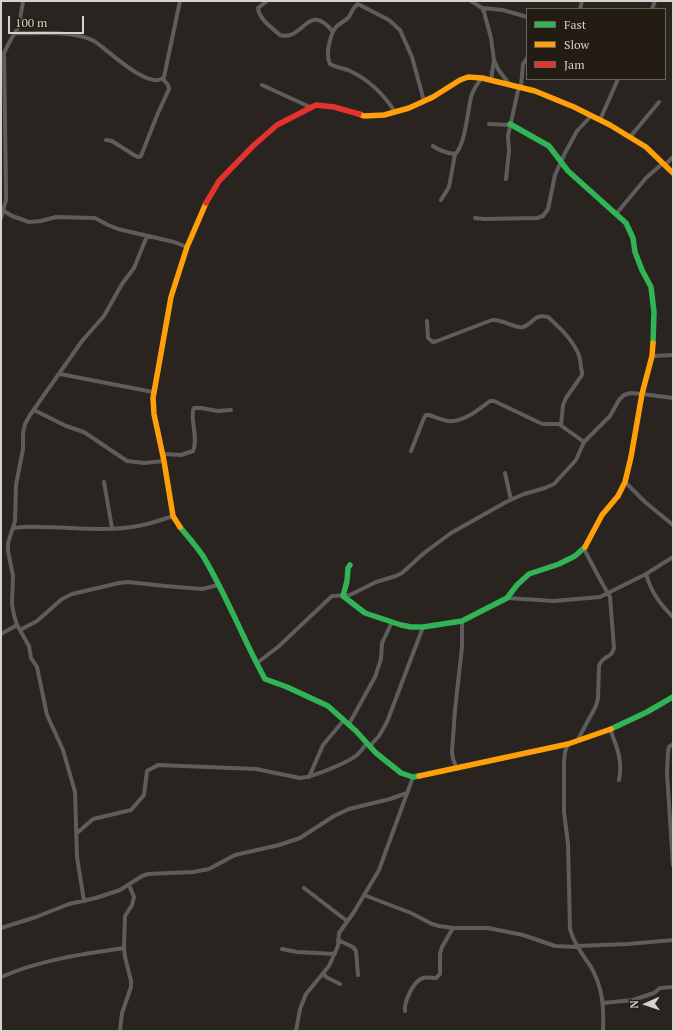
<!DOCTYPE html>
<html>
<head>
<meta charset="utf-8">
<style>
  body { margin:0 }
  #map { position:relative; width:674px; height:1032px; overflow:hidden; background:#29241f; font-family:"PT Serif",serif }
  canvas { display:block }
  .frame { position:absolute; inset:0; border:2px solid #d7d1cb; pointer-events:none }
  .legend { position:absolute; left:526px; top:8px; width:140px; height:72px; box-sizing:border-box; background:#231c12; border:1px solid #6b645c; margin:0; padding:5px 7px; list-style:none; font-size:12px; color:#d7d1cb }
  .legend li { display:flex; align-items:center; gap:8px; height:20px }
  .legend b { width:20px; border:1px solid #6b645c }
  .north { position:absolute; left:626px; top:984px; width:40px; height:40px; -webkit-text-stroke:3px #231c12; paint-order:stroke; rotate:268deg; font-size:11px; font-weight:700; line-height:16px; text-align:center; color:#d7d1cb }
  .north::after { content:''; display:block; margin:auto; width:14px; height:18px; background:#d7d1cb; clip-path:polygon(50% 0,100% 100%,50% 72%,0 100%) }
  .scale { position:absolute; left:8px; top:16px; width:76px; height:18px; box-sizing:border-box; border:2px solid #d7d1cb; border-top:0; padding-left:5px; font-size:12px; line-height:14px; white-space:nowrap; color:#d7d1cb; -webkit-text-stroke:3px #231c12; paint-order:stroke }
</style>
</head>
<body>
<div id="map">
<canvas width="674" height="1032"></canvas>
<div class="frame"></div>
<ul class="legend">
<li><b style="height:5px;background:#30b455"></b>Fast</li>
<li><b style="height:5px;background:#ff9f0a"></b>Slow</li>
<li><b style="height:5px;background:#e5322d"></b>Jam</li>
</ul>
<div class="north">N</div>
<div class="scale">100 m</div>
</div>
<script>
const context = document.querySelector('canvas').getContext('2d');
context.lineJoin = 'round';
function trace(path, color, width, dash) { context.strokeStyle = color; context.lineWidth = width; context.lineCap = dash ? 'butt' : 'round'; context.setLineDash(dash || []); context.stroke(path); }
const street = new Path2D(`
  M 267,1 L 258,8 C 259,19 272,28 280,35 C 303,42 308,0 333,32
  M 471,1 L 482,8 L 484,12 L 491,38 L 494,60 L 498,69 L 509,84
  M 482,8 L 503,10 L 527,17
  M 580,9 L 582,1
  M 652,9 L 655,1
  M 15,33 C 38,34 75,30 94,41 C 107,49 150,92 164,77 L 180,1
  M 491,80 L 494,60
  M 262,85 L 310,107
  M 521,87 L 523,64 L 527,58
  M 395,112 C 383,93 368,79 348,70 C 342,68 335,67 330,64 C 325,55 330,35 336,27 C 340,23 345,21 349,17 C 352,12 353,7 358,4 L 389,20 L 400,30 L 412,57 L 424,101
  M 600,120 L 618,79
  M 489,124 L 510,125
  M 630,137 L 659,102
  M 106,140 L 112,141 L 134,155 L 138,157 L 141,156 L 158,113 L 169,89 L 168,85 L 163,79
  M 433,146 C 440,151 446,153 455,154 C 465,146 468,110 471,97 C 473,90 477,84 482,78
  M 665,165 L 673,157
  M 506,179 L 509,151 L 508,136 L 519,86
  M 441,200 L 449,187 L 455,154
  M 1,209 L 12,216 L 29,222 L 41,221 L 56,217 L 95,218 L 108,225 L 118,229 L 174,242 L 187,247
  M 616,214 L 646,178 L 663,163
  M 1,218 L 6,200 L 6,190 L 4,53 L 10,41 L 19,26 L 23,1
  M 475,218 L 484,219 L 537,218 L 543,216 L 548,209 L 555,175 L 565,153 L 577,131 L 591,116
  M 427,321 L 428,338 L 433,342 L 437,341 L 492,320 C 504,319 514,329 523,327 C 533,324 534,313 548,317 C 559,327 572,339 578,353 C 581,359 580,366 582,372 L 582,375 L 566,398 L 563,405 L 561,425
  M 652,356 L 673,355
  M 60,374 L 153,392
  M 34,410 L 66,426 L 84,432 L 127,461 L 144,463 L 164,461
  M 411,451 L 424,418 L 426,415 L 429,415 C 435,417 441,420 448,421 C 463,423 479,409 490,401 L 494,401 L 538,422 L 543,424 L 559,424 L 584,442
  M 163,454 L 181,455 L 193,451 C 199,438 189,417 194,408 L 201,408 L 218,411 L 231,410
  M 505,473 L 511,500
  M 104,482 L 112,528
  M 625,482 L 645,502 L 673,525
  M 13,528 C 22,527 31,526 40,527 C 72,527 106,532 138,526 C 150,524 161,520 173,516
  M 646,574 C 651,592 660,604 673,617
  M 507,598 L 554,601 L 600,597 L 646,574 L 673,557
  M 20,630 L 37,621 L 62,599 L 72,594 L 119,583 L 128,582 L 165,586 L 202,589 L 219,585
  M 1,634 L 17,625
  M 257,663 L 278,647 L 332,596 L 350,595 L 376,582 L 396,576 L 402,573 L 424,553 L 451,533 L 508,501 L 524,494 L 545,488 L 554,484 L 576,460 L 584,442 L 610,416 L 619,400 L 624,395 L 631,393 L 642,394 L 673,398
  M 349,724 L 375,677 L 381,659 L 382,643 L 392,622
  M 610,729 C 617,747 623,761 619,780
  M 577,741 L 596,706 L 598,698 L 599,666 C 603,654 611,660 614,648 L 610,597 L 602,583 L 584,549
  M 568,744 L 565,752 L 564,763 L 564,812 L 568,844 L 570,929 C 574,944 583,955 591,967 C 603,988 604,1008 603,1031
  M 673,744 L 669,747 L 668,752 L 667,773 L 673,865
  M 370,746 L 379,736 L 387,722 L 423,627
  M 457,769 L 453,759 L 452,752 L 455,710 L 462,647 L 462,621
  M 309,777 L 323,745 L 344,720
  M 77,833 L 93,819 L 131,810 L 144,795 L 147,771 L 158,765 L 256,769 L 300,778 C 313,777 347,763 357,755 C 361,751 364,747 367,743
  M 304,888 L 347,921
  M 364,895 L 411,913 L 432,924 L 439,926 L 453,928 L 488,928 L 523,935 L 555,946 L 577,947
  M 84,901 L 77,857 L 75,792 L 63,750 L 47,715 L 37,667 L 31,658 L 29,646 L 17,625 L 14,615 L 12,604 L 13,576 L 8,551 L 8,543 L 15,521 L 16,485 L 23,449 L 23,433 L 25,424 L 30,415 L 82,341 L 104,316 L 122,284 L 134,268 L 147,236
  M 1,928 L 36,917 L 69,904 L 96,898 L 120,890 L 142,876 L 148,874 L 193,872 L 209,869 L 235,855 L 279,845 L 300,838 L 334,816 L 349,809 L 390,799 L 407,793
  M 338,940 L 353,947 L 356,951 L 358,975
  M 577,946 L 628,944 L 673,940
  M 282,949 L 297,952 L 335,954
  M 323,973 L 326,977 L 340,984
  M 1,977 C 40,960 82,954 124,948
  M 603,1003 L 633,1000 L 654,993 L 660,988 L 673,987
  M 405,1011 C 404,1002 413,981 423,978 C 427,977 432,978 436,978 L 440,974 L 440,954 L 442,947 L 453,928
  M 120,1031 L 122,1013 L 131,987 L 131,981 L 125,957 L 124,948 L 125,916 L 132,905 L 134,897 L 129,885
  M 296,1031 L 300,1009 L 306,994 L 329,966 L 338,946 L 339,933 L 354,912 L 379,870 L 413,777`);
const fast = new Path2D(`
  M 510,124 L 549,146 L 568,171 L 626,223 L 633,238 L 635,252 L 642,270 L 651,287 L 654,312 L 653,343
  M 180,527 C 188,537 196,546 203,556 C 227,596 243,639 265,679 L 287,687 L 328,706 L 356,731 L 376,753 L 401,773 L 413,777 L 419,776
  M 350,565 L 348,568 L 347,581 L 343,596 L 365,613 L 401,625 L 411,627 L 423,627 L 462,621 L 507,598 L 517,585 L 529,574 L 559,564 L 575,556 L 585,547
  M 611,729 L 647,712 L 673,697`);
const slow = new Path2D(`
  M 359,114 L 364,116 L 384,115 L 409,108 L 433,97 L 460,80 L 468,77 L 482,78 L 535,91 L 574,107 L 610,125 L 646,147 L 673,173
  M 180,527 L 173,516 L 164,461 L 154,414 L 153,398 L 171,297 L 187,247 L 206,203
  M 585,547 L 602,515 L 618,496 L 625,482 L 631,457 L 642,394 L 652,356 L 653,343
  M 419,776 L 568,744 L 611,729`);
const jam = new Path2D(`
  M 206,203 L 219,181 L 253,146 L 277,125 L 316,105 L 334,107 L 359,114`);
trace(street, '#5f5d5b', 4);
trace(fast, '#30b455', 5.5);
trace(slow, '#ff9f0a', 5.5);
trace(jam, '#e5322d', 5.5);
</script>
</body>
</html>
